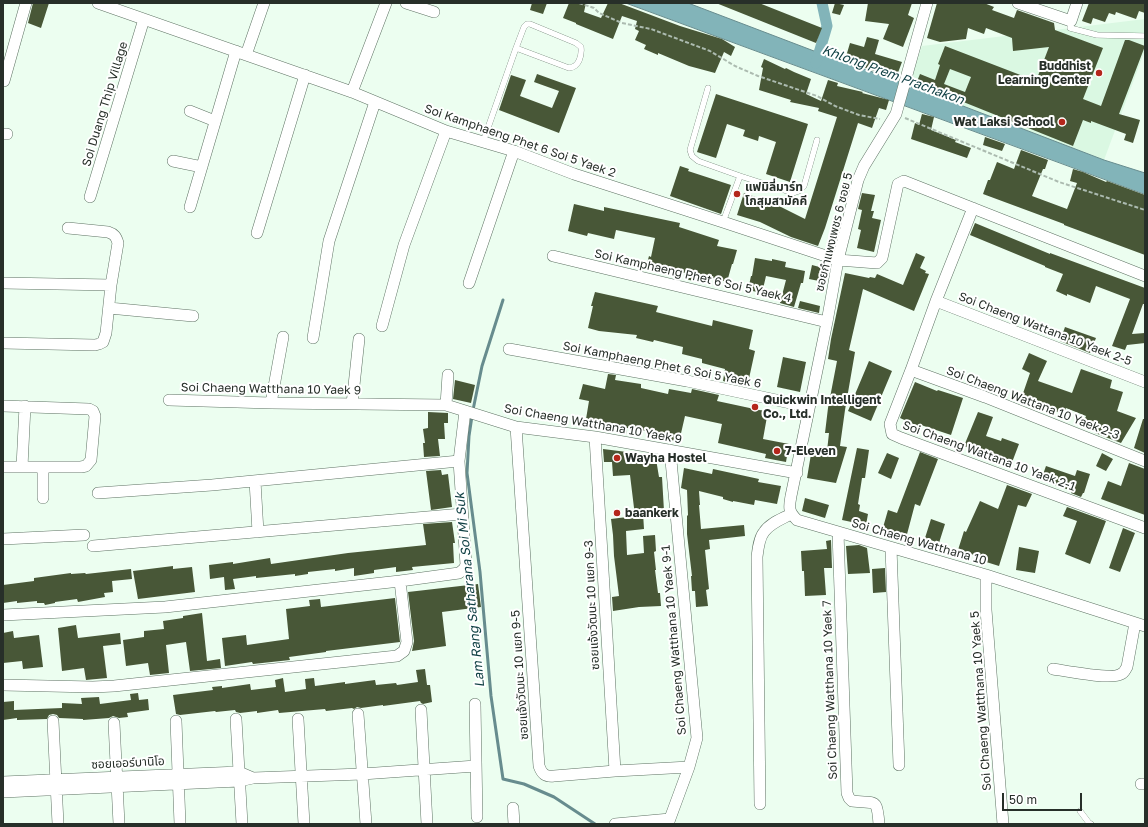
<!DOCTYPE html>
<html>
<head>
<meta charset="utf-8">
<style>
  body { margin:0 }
  #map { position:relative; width:1148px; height:827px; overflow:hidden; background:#ecfef0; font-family:"Golos Text",sans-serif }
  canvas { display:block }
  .frame { position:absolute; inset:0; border:4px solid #272f29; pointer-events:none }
  .scale { position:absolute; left:1002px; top:793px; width:80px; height:18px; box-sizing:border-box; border:2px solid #272f29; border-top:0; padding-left:5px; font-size:12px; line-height:14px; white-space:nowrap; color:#272f29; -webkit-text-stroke:3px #fff; paint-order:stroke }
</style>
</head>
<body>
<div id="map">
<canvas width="1148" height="827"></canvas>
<div class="frame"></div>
<div class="scale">50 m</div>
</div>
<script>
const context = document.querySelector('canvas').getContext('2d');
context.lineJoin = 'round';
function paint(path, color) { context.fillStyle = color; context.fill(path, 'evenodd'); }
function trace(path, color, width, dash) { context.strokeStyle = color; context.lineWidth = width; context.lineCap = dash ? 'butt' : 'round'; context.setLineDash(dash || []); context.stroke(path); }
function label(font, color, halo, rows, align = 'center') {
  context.font = font + ' "Golos Text","Noto Sans Thai",sans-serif'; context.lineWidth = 4; context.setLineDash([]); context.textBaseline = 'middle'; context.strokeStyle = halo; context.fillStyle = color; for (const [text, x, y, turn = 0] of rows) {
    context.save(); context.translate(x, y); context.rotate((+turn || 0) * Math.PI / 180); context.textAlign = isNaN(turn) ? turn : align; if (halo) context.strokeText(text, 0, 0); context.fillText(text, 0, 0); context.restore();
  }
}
const built = new Path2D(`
  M 1145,19 L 1145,50 L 1104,160 L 908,85 L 922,46 Z`);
const water = new Path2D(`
  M 626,3 L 688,3 L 814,51 L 895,80 L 1104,160 L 1145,173 L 1145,194 Z`);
const stream = new Path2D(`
  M 473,410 L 482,366 L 503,300
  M 472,416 L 469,436 L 467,473 L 480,572 L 491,696 L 503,779 L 524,784 L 554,797 L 595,824`);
const canal = new Path2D(`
  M 816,63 L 827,26 L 822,3`);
const building = new Path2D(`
  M 33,3 L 49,3 L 41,28 L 28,23 Z
  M 532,3 L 547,3 L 543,14 L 530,10 Z
  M 569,3 L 586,3 L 584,12 L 601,18 L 608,3 L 619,3 L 680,26 L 722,39 L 735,47 L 731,56 L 724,52 L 715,73 L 689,66 L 658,53 L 658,55 L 644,49 L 646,45 L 635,40 L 639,31 L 635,29 L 637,21 L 622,16 L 613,39 L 576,24 L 576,23 L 563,18 Z
  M 716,3 L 759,3 L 822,28 L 816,43 Z
  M 835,3 L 844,5 L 840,15 L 832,13 Z
  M 868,3 L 912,3 L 908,15 L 914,18 L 903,47 L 883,39 L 889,24 L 865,21 Z
  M 937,3 L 984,3 L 994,7 L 992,10 L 1014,18 L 1017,10 L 1054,23 L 1055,30 L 1103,48 L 1083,99 L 1101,106 L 1125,40 L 1129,40 L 1145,46 L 1119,114 L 1140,120 L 1133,143 L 1124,140 L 1126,134 L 1091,121 L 1091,123 L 1083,120 L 1073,146 L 951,97 L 950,99 L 930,91 L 931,90 L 916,84 L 920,74 L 935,80 L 940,65 L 938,64 L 945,46 L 1036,81 L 1049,47 L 1013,51 L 1012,38 L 986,28 L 984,34 L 968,28 L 966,39 L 940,42 L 927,38 ZM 950,69 L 971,77 L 965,92 L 944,84 Z
  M 1089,3 L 1145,3 L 1145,13 L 1139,11 L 1136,19 L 1116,12 L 1115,15 L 1109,13 L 1105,22 L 1093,18 L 1091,24 L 1082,21 Z
  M 867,37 L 879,40 L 875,54 L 902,62 L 896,78 L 865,68 L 866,66 L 845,60 L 850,43 L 864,47 Z
  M 764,59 L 785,69 L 786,68 L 794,72 L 811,79 L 806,94 L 821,101 L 828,80 L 838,83 L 837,86 L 863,92 L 862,93 L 889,100 L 886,110 L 879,108 L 872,128 L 858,123 L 825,228 L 818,246 L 791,237 L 760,222 L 737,215 L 744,193 L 773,203 L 805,219 L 837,117 L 818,111 L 819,108 L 790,102 L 791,100 L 759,90 L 763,68 L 761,67 Z
  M 537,74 L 576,88 L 559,133 L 499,110 L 511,75 L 526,80 L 520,96 L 552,108 L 559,91 L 534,82 Z
  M 716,94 L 808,124 L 790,182 L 766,174 L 776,142 L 759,136 L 758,141 L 743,136 L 745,130 L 727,124 L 716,158 L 697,152 Z
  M 922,114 L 934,117 L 931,130 L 956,140 L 955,142 L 971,148 L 967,158 L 911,139 L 915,123 L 919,125 Z
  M 985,137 L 1005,144 L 1002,151 L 983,145 Z
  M 1021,150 L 1048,160 L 1045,169 L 1043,169 L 1032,196 L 1067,209 L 1077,183 L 1070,181 L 1073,169 L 1083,172 L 1106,182 L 1107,181 L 1145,195 L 1145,255 L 1064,225 L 1064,224 L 983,194 L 988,180 L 990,180 L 997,162 L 1014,169 Z
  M 680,166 L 689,169 L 688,171 L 731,185 L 721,214 L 670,196 Z
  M 862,193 L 875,195 L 871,211 L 874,211 L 872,218 L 881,220 L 874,252 L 857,248 L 861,230 L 858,229 L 862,210 L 858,209 Z
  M 574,204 L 604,211 L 604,207 L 680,223 L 679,227 L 719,240 L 717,246 L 737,250 L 733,264 L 732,264 L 727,282 L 706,276 L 705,283 L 684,279 L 685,273 L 659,267 L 658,269 L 646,267 L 649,256 L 651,257 L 655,238 L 616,230 L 614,239 L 588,233 L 587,236 L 568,231 Z
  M 975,223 L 1050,254 L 1050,253 L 1145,288 L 1145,304 L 1143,304 L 1132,334 L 1145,333 L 1145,343 L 1127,345 L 1125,350 L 1112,346 L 1130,299 L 1096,286 L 1090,303 L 1067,294 L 1067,296 L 1056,291 L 1063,274 L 1045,267 L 1045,266 L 970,235 Z
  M 916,253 L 925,257 L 920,268 L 926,271 L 925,273 L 929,274 L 914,311 L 863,289 L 849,350 L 855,352 L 845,410 L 840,446 L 847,447 L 836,483 L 807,478 L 812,448 L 827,451 L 829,433 L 825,433 L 828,408 L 837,361 L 828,359 L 831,339 L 845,273 L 869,278 L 870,277 L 875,278 L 877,274 L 903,285 Z
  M 755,258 L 772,261 L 772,259 L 786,262 L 785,267 L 805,271 L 803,283 L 801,283 L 794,307 L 780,303 L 786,280 L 766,276 L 762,293 L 748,290 L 751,276 L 752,276 Z
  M 812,265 L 827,269 L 824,282 L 809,279 Z
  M 595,292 L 658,306 L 656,312 L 712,326 L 713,320 L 753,330 L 749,349 L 755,351 L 748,383 L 743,382 L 742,386 L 723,381 L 725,369 L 702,363 L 702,359 L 682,354 L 683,347 L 654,340 L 653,342 L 636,338 L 637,335 L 599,331 L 588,328 L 593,306 L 591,306 Z
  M 800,301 L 820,306 L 819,313 L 798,308 Z
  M 1065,327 L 1096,338 L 1090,353 L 1060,341 Z
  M 1029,353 L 1047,361 L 1038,381 L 1072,393 L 1081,369 L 1112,380 L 1110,388 L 1123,392 L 1117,411 L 1136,418 L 1121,443 L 1095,433 L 1098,427 L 1084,421 L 1086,416 L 1066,408 L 1064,414 L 1034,404 L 1033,407 L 1020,402 L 1030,373 L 1022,369 Z
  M 783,357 L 806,362 L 800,392 L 777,387 Z
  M 869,361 L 892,371 L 871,421 L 848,411 Z
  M 608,374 L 616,375 L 615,380 L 641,384 L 641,388 L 668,394 L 669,389 L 691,393 L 692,389 L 719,395 L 717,401 L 759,410 L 768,411 L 763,439 L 789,444 L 786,462 L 765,458 L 766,454 L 718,443 L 722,424 L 685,416 L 679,442 L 670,440 L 671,437 L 658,434 L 658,433 L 627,428 L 626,434 L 585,425 L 589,401 L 579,399 L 583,384 L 605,389 Z
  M 455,380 L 475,385 L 471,403 L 453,399 Z
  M 915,382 L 937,391 L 938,390 L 963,398 L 951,435 L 921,425 L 920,427 L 900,418 Z
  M 428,412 L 448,413 L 448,423 L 444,423 L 445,439 L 438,439 L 440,456 L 424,457 L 423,443 L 425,443 L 423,429 L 428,428 Z
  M 978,412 L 993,417 L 986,436 L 1001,441 L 1002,438 L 1019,444 L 1011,465 L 967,451 L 969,448 L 964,446 Z
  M 1143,419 L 1145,419 L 1145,453 L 1134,448 Z
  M 857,448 L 869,450 L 865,478 L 862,478 L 858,504 L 860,505 L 859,511 L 868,514 L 866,525 L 842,520 Z
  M 603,449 L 627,452 L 628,463 L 656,459 L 659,477 L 662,477 L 664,511 L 643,513 L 644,529 L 626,531 L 627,555 L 644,553 L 643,536 L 655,535 L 656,551 L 654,552 L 656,570 L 655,570 L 658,593 L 660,593 L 661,606 L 639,607 L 613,611 L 612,597 L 619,596 L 614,556 L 613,535 L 611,519 L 635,516 L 630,475 L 613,476 L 612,462 L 604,462 Z
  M 920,452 L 938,459 L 920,506 L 915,504 L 906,538 L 882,531 L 888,510 L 897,513 Z
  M 887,453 L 899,458 L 891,479 L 878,473 Z
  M 1102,453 L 1113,459 L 1106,471 L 1096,466 Z
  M 1129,463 L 1145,469 L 1145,515 L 1101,499 L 1108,481 L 1121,486 Z
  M 1046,466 L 1075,476 L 1077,470 L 1090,474 L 1084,493 L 1083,493 L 1081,497 L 1071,493 L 1072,491 L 1041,480 Z
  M 684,468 L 712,474 L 713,469 L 759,479 L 758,482 L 781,486 L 777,504 L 755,500 L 754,505 L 733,501 L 733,502 L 723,499 L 723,497 L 699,491 L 700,505 L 699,505 L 701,529 L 744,525 L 745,536 L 709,540 L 710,549 L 705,550 L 709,589 L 706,590 L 708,606 L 696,607 L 695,591 L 692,591 L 691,576 L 692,576 L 687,534 L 687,516 L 688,515 L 687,490 L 681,488 Z
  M 441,470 L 442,475 L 448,474 L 452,507 L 431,510 L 426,471 Z
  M 1007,485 L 1032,494 L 1026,507 L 1018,505 L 999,566 L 983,561 L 984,558 L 958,550 L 964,531 L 966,532 L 980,501 L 998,509 Z
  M 805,498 L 829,505 L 825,518 L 802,511 Z
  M 1067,507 L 1106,521 L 1090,564 L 1065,554 L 1077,521 L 1063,516 Z
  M 931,519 L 945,524 L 939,543 L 925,538 Z
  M 452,522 L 455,543 L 453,543 L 454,563 L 412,567 L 413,570 L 396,572 L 396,567 L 374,570 L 374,573 L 354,576 L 354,568 L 335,571 L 335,569 L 308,572 L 308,574 L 295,576 L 295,574 L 256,578 L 256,576 L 233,579 L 235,589 L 225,590 L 224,577 L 210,579 L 209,565 L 233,562 L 233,564 L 270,558 L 271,564 L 348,553 L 426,545 L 423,524 Z
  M 1123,528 L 1135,533 L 1120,572 L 1109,568 Z
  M 831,540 L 832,568 L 824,568 L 826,595 L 805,596 L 804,571 L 802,571 L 801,551 L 827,549 L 826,541 Z
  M 859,545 L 867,548 L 870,573 L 848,574 L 846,546 Z
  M 1019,547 L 1039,551 L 1035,573 L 1016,570 Z
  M 173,566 L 173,569 L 192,567 L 195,592 L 138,599 L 133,571 Z
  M 885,568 L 886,592 L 873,593 L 872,569 Z
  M 131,569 L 132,579 L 112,581 L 113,592 L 104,593 L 105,597 L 78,602 L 77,599 L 55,602 L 55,603 L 45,605 L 44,603 L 37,603 L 37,601 L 17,603 L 17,601 L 3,603 L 3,585 L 34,581 L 34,578 L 71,573 L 71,574 L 85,573 L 86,574 Z
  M 478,584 L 481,607 L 442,612 L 446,646 L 412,651 L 414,641 L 408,592 Z
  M 395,598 L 400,642 L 326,651 L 326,652 L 289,657 L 290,660 L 253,664 L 252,662 L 225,666 L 222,638 L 246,635 L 247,645 L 289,639 L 286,609 L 310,606 L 309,600 L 320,599 L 321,607 Z
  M 202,613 L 207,661 L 220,659 L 221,668 L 190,671 L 186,642 L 166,645 L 169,673 L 150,675 L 148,663 L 126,666 L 123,640 L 144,637 L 144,631 L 164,629 L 163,621 L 183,618 L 183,616 Z
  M 76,625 L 78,638 L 120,633 L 121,644 L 103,646 L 107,678 L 86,680 L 84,668 L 62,671 L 58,628 Z
  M 13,631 L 14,638 L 39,635 L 43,667 L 23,669 L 22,661 L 3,663 L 3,633 Z
  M 425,669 L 427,685 L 430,685 L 432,702 L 423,704 L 421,703 L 420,701 L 383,706 L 383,705 L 361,708 L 357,707 L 354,709 L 352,708 L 326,711 L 325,709 L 279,713 L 278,710 L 257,713 L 257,711 L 240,713 L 236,712 L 235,710 L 216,712 L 215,711 L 180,715 L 176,714 L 173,695 L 213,690 L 212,687 L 222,686 L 222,688 L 250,684 L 251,690 L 276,687 L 275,680 L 283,678 L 285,692 L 306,689 L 305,679 L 314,678 L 315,686 L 345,682 L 345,684 L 375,680 L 376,685 L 396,683 L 397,685 L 418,682 L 416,670 Z
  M 138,693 L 139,700 L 148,699 L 149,710 L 127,713 L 128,717 L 119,718 L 113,716 L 109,718 L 83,720 L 83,719 L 59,718 L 57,715 L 53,714 L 49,715 L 47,719 L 17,720 L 17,718 L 3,720 L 3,702 L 14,701 L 14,710 L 62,708 L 62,703 L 82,704 L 81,698 L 99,697 L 100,704 L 131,700 L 130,694 Z`);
const path = new Path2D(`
  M 579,3 L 594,8 L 599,13 L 622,23 L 651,29 L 710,51 L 735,66 L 758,76 L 817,96 L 835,106 L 859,115 L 880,119
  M 905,118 L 1059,182 L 1145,210`);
const lane = new Path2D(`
  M 1071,21 L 1070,28 L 1097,35 L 1145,36
  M 708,88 L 690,150 L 692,156 L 698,161 L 740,176 L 793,193 L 799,191 L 804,186 L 817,140
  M 483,142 L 516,48 L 524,27 L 527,24 L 530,24 L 576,43 L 581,47 C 582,56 579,67 569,68 L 516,48
  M 723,222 L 740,176
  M 1080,811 L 1089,823 L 1091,824`);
const street = new Path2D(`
  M 98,3 L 352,92 L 446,131 L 514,151 L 574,174 L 723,222 L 838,260 L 877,263 L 882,258 L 898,184 L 904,181 L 1145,276
  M 406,3 L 434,12
  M 927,3 L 896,114 L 864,166 L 858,180 L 838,260 L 827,322 L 791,496 C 789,507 788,511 797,520 L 986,575 L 1145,626
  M 1018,3 L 1071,21 L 1077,3
  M 246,55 L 264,3
  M 4,81 L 26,3
  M 352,92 L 386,3
  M 190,111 L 215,121
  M 3,134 L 7,134
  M 173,161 L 202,167
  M 90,197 L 144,19
  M 190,207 L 236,51
  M 973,208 L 936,301 L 911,370 L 890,424 L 892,434 L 901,438 L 1145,528
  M 257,233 L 305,75
  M 553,256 L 827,322
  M 3,283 L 111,285
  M 469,283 L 514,151
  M 936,301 L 1145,382
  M 109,308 L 193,316
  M 382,326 L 404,245 L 446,131
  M 313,338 L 329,241 L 375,102
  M 3,343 L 95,345 L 99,344 L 103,342 L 106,333 L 111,285 L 118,243 C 116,236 114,234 108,232 L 68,228
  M 509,349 L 687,381 L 809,407
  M 911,370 L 985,397 L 1145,461
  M 169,400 L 271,403 L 446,405 L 516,427 L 595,437 L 797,473
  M 271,403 L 283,337
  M 352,404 L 359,339
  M 446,405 L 448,375
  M 3,406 L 89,409 L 93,411 L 95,416 L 91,460 L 86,466 L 81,467 L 3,467
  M 516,427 L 539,766 C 542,774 545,777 554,776 L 615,771 L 689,767
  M 595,437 L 615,771
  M 22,467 L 25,406
  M 43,467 L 43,498
  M 255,481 L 258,532
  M 98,493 L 212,485 L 459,461
  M 838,532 L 847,793 L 849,798 L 852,801 C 876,804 877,797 879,824
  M 3,539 L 84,535
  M 93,546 L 462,514
  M 891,548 L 899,765
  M 986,575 L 986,610 L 1003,824
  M 3,615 L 165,607 L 400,581 L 459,573 L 464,569 L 466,565 L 459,461 L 465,411
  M 1053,669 C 1066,671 1112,680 1121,674 C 1124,673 1125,670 1127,667 L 1135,623
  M 3,685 L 93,687 L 114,686 L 397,656 L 404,651 L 407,642 L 400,581
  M 475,704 L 477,817
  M 421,710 L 427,824
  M 358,714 L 366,824
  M 236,719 L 242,824
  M 298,719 L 304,824
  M 53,721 L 58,824
  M 176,721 L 180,824
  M 114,723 L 119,824
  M 3,782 L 239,772 L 253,778
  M 1141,784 L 1145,784
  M 3,792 L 239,781 L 253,778 L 362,774 L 476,766
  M 760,804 L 757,557 C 758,549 759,538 764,532 C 770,523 782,519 791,514
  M 513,808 L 514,824
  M 615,824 L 670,819
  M 668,824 L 689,767 L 697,738 L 670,450`);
const markers = [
  [1099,73,4,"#b4261b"],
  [1062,122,4,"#b4261b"],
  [737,194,4,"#b4261b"],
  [755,407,4,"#b4261b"],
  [777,451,4,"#b4261b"],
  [617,458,4,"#b4261b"],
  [617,513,4,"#b4261b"]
];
const poiNames = [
  ["Buddhist",1091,66,"right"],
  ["Learning Center",1091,80,"right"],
  ["Wat Laksi School",1054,122,"right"],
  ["แฟมิลี่มาร์ท",745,187],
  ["โกสุมสามัคคี",745,201],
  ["Quickwin Intelligent",763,400],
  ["Co., Ltd.",763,414],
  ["7-Eleven",785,451],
  ["Wayha Hostel",625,458],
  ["baankerk",625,513]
];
const streetNames = [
  ["Soi Duang Thip Village",105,104,-73],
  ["Soi Kamphaeng Phet 6 Soi 5 Yaek 2",520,141,19],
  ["ซอยกำแพงเพชร 6 ซอย 5",834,232,-76],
  ["Soi Kamphaeng Phet 6 Soi 5 Yaek 4",693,276,13],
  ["Soi Chaeng Wattana 10 Yaek 2-5",1045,329,21],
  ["Soi Kamphaeng Phet 6 Soi 5 Yaek 6",662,365,11],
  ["Soi Chaeng Watthana 10 Yaek 9",271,389,1],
  ["Soi Chaeng Wattana 10 Yaek 2-3",1033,403,21],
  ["Soi Chaeng Watthana 10 Yaek 9",593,424,10],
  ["Soi Chaeng Wattana 10 Yaek 2-1",989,456,20],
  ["Soi Chaeng Watthana 10",919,542,16],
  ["ซอยแจ้งวัฒนะ 10 แยก 9-3",592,605,-93],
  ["Soi Chaeng Watthana 10 Yaek 9-1",674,640,-95],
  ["ซอยแจ้งวัฒนะ 10 แยก 9-5",520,675,-94],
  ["Soi Chaeng Watthana 10 Yaek 7",830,690,-92],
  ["Soi Chaeng Watthana 10 Yaek 5",981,701,-94],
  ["ซอยเออร์บานิโอ",128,763,-3]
];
const waterNames = [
  ["Khlong Prem Prachakon",893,75,20],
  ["Lam Rang Satharana Soi Mi Suk",470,590,-96]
];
paint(built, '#daf8e2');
paint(water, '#82b4b9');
trace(water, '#678c8e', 1);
trace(stream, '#678c8e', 3);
trace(canal, '#82b4b9', 11);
paint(building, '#485737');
trace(lane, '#5f7364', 6);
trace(street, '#5f7364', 12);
trace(path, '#acbbb0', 2, [4, 2]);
trace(lane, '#fff', 5.5);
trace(street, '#fff', 11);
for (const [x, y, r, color] of markers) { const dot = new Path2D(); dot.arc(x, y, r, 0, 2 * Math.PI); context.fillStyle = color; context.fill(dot); trace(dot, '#fff', 1.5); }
label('bold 12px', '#272f29', '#fff', poiNames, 'left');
label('12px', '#272f29', '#fff', streetNames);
label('italic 13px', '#0f3f43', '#fff', waterNames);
</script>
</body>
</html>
